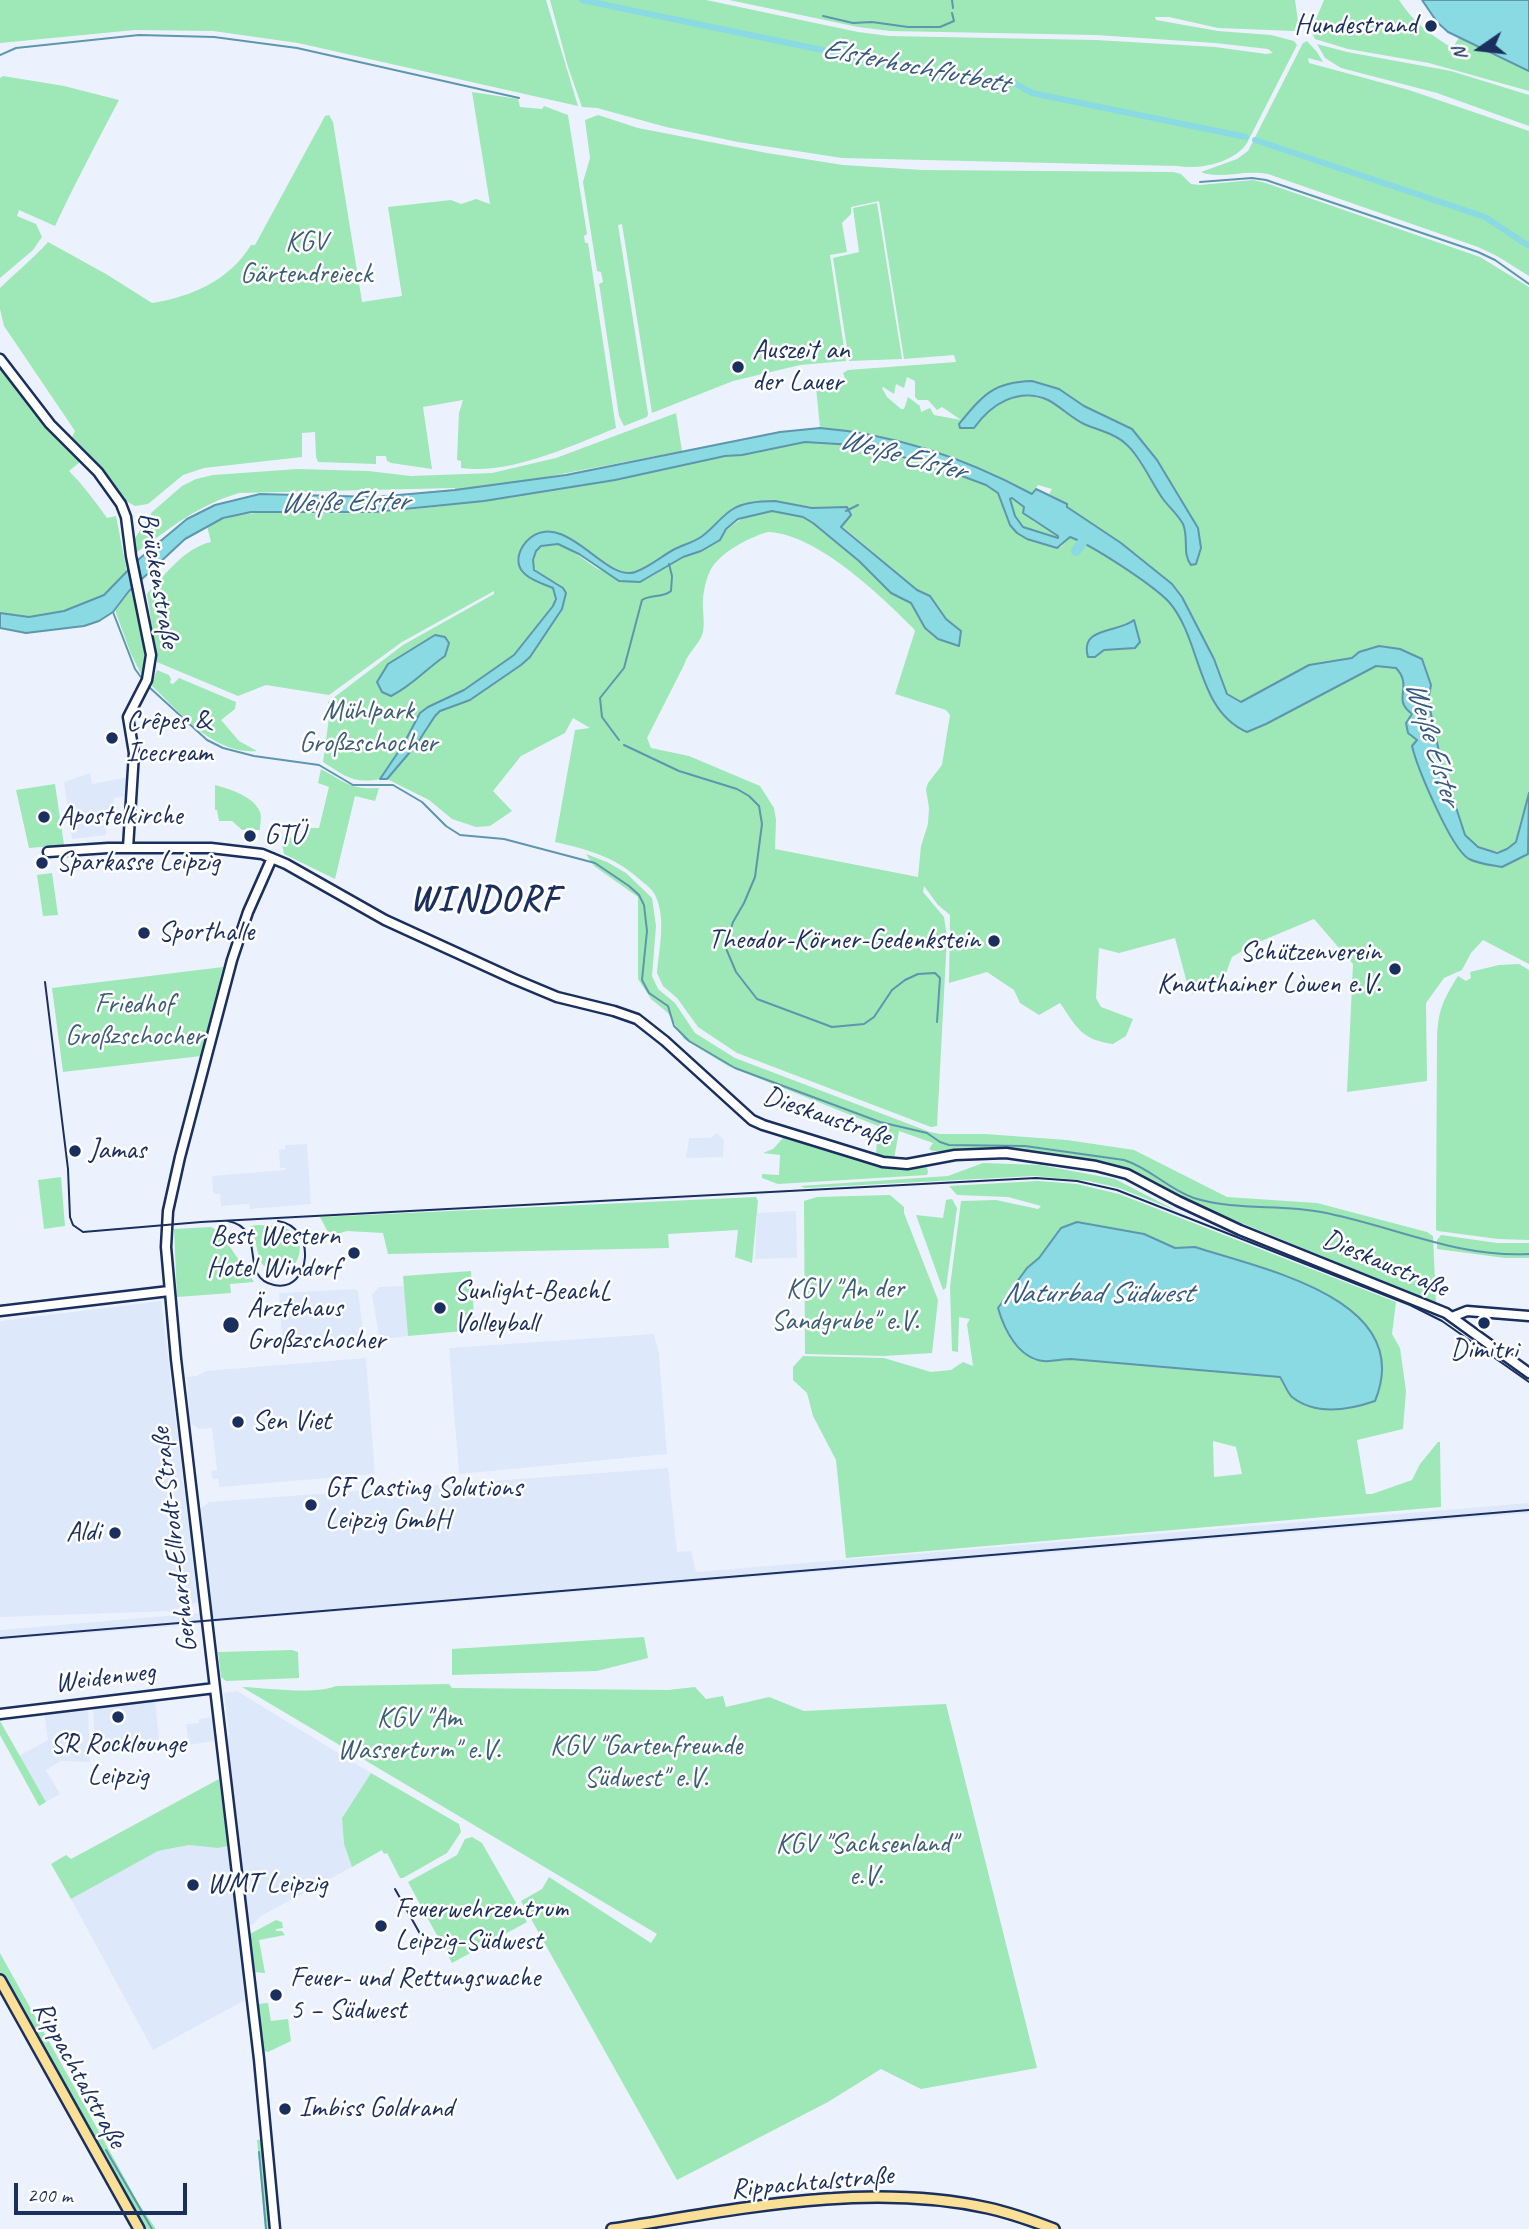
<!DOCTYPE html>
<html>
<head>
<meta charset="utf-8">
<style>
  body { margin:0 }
  #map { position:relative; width:1529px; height:2229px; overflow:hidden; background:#ecf2fd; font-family:Caveat,sans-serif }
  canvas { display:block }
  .north { position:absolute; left:1445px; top:14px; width:70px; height:70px; -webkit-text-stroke:5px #fff; paint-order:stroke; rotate:256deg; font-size:19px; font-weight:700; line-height:28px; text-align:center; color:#1b2f5e }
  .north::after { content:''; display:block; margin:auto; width:24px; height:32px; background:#1b2f5e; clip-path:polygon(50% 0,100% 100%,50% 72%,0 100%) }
  .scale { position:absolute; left:14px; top:2183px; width:173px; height:32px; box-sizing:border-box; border:4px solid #1b2f5e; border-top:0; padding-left:9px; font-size:21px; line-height:24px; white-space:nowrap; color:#1b2f5e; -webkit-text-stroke:5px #fff; paint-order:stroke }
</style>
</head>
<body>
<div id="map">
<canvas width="1529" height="2229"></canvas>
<div class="north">N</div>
<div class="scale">200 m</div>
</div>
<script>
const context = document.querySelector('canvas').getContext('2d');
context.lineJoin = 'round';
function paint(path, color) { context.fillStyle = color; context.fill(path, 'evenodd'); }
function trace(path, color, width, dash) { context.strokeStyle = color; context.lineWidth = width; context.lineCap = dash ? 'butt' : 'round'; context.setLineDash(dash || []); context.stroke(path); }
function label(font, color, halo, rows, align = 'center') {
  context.font = font + ' Caveat,sans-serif'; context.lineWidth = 5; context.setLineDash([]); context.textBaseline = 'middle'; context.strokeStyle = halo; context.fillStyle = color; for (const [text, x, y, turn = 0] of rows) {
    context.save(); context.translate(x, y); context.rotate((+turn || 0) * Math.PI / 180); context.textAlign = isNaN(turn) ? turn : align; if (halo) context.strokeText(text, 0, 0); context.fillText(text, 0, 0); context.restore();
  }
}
const built = new Path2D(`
  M 90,773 L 92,784 L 128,777 L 126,796 L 114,798 L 113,810 L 108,810 L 109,817 L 105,818 L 106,835 L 72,839 L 64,782 Z
  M 717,1133 L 724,1140 L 723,1157 L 686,1158 L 689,1138 L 710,1138 Z
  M 307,1144 L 311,1204 L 250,1209 L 249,1204 L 221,1206 L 220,1194 L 215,1194 L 213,1191 L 212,1176 L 286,1170 L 285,1168 L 280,1168 L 279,1150 L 285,1149 L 285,1145 Z
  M 796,1211 L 797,1258 L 755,1259 L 757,1213 Z
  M 404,1286 L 408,1336 L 382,1339 L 379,1336 L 372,1295 L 379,1287 Z
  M 356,1289 L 358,1291 L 364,1339 L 361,1343 L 283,1349 L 279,1293 Z
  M 161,1301 L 198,1602 L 172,1611 L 0,1617 L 0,1321 Z
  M 654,1334 L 659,1354 L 667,1454 L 459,1474 L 449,1348 Z
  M 366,1358 L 375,1474 L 219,1487 L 218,1479 L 213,1479 L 211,1471 L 217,1470 L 212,1428 L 199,1429 L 190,1423 L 187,1377 L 197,1376 L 206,1371 Z
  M 668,1468 L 677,1552 L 691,1551 L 696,1572 L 1529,1503 L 1529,1513 L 213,1622 L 201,1508 L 209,1502 Z
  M 201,1613 L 202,1624 L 0,1640 L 0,1630 Z
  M 237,1691 L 371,1773 L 342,1818 L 344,1844 L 352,1867 L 261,1916 L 252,1925 L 247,1924 L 227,1746 L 229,1734 L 224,1693 Z
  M 155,1700 L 160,1748 L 97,1755 L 95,1752 L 93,1708 Z
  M 88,1707 L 90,1762 L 61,1761 L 46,1770 L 60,1794 L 46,1802 L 19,1756 L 48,1740 L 44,1712 Z
  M 212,1717 L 214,1741 L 189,1745 L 186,1724 L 199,1723 L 199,1719 Z
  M 189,1845 L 218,1848 L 228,1846 L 245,2000 L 153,2050 L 71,1899 L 158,1851 Z`);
const green = new Path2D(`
  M 0,0 L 546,0 L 578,106 L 298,43 L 213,31 L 135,30 L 0,43 Z
  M 550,0 L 706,0 L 858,32 L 889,36 L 1096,40 L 1215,47 L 1266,54 L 1273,53 L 1268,49 L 1215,43 L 1096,35 L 890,31 L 858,27 L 729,0 L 1295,0 L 1299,29 L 1294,31 L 1218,28 L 1169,17 L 1155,17 L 1156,20 L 1218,31 L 1271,35 L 1294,41 L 1297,45 L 1247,143 C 1234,163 1199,170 1178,166 L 842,158 L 738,142 L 666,127 L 597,108 L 582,107 L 568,67 Z
  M 1324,0 L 1399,0 C 1413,22 1431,35 1452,48 L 1459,38 L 1463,38 L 1484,51 L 1529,71 L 1529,91 L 1429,63 L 1348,49 L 1315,39 L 1311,31 Z
  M 1307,41 L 1317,52 L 1323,62 L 1308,58 L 1309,63 L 1409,90 L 1529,131 L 1529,276 L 1497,256 L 1478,247 L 1268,174 C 1245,169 1219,180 1201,172 L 1237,159 L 1248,151 L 1303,43 Z
  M 1317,44 L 1347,52 L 1451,71 L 1529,95 L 1529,126 L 1437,93 L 1341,68 L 1325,58 Z
  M 3,76 L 64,86 L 119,100 C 97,142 75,183 55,226 L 19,210 L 17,216 L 36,224 L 42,237 L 33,250 L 0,278 L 0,78 Z
  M 472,92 L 518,99 L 520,107 L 542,109 L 544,106 L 568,115 L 587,234 L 584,236 L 585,243 L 588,243 L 616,428 C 571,446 510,475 461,468 L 461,461 L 457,460 L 459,413 L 463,400 L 423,407 L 432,469 L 391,463 L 387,461 L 386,456 L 376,456 L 376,464 L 318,462 L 316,457 L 315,432 L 302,433 L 302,457 L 204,468 L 183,475 L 148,504 L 135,506 L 126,501 L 102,468 L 72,437 L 75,431 L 4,326 L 0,309 L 0,288 C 16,272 33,259 48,242 L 106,274 L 152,303 C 191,297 230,280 251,245 L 255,245 L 325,116 L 329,115 L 333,122 L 362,302 L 402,296 L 388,207 L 451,200 L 461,204 L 476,199 L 490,204 Z
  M 598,115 L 638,128 L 767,153 L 843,165 L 922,170 L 1173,172 L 1181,174 L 1191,184 L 1200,185 L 1253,180 L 1266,183 L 1480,257 L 1529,287 L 1529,793 L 1519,826 L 1516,843 C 1499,856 1479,854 1465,835 C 1456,822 1428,718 1428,700 C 1428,695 1431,689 1430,684 C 1429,676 1424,667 1421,659 L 1400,649 L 1360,652 L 1352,658 L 1309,665 L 1241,702 L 1227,694 L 1214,659 L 1182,597 L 1172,584 L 1121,543 L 1066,507 L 1067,504 L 1049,494 L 1052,489 L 1038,485 L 1032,494 L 1019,488 L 834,429 L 820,428 L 816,387 L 826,387 L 827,380 L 845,378 L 843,373 L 848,370 L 956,362 L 954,355 L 904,359 L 879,201 L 851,207 L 851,214 L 842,223 L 847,252 L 830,255 L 846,361 L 800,365 L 733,381 L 652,413 L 622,224 L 618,225 L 648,414 L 647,417 L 624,426 L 619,416 L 600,290 L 599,284 L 603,282 L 601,272 L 597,271 L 583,182 L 590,158 L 585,120 ZM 907,377 L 915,381 L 915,397 L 918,400 L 928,400 L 937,410 L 942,407 L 961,420 L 934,415 L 930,408 L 921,412 L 920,406 L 908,397 L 904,409 L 901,409 L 887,397 L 882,388 L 883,387 L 894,394 L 896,384 L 904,388 ZM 1032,381 L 1059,389 L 1084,406 L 1132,429 L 1157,460 L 1198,527 L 1186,555 L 1188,541 L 1183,524 L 1164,501 L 1128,445 L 1107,433 L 1082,423 L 1049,401 L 1034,397 L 1018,396 L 995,404 L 974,428 L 974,405 C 994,386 1005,382 1032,381 Z
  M 877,203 L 902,359 L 849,361 L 833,258 L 859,252 L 853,208 Z
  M 0,369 L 46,427 L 80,462 L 69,471 C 83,485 95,501 107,518 L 116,516 L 127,572 C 119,579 112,590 103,596 C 79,612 28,622 0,613 Z
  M 676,413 L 682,451 L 520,482 L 455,490 L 455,488 L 239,493 C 198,505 170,528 136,553 L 135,538 L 152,512 L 182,486 L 196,479 L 213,475 L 298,469 L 368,471 L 411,476 L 492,473 L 556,458 Z
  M 805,442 L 854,445 L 927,463 L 986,485 L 998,493 L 1010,525 L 1027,539 L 1061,547 L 1070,537 C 1092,545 1153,584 1169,602 C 1203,639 1196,711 1247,732 L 1266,724 L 1376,666 L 1396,668 L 1404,676 L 1417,740 L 1415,758 L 1419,763 L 1425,783 L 1454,843 L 1468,858 L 1502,867 L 1529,852 L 1529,964 L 1483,940 L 1471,953 L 1462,970 L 1444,978 L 1426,1003 L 1427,1081 L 1347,1092 L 1353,964 L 1314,919 L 1254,944 L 1232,957 L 1226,973 L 1193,994 L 1187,983 L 1175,938 L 1119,953 L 1099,948 L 1096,998 L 1101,1007 L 1133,1019 L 1126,1036 L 1113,1044 C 1082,1040 1077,1028 1060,1003 L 1039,1015 L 1020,1003 L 1014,990 L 987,972 L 949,983 L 950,915 L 938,905 L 924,886 L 923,892 L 944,917 L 947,937 L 937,1126 L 931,1127 L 737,1053 L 698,1027 L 677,998 L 663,986 L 657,973 C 659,950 666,919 656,897 C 653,889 645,884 638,878 C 613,856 586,849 555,842 L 575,730 L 590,728 L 573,718 L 565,733 L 521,756 L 493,791 L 512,811 L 490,826 L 476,827 L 452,819 L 429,800 L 387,779 L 416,745 L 435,716 L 440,711 L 470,700 L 538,646 L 562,609 L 559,584 L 538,574 L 533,565 L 536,551 C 555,531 581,559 598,569 C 609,574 635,576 647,579 L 683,557 L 701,551 L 719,540 L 726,530 L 744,517 L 772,511 L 803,517 L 813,523 L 859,561 L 891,593 L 911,603 L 925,628 L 938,639 L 959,646 L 961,631 L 946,619 L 930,596 L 917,590 L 841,525 L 818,508 L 775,501 L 759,502 L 718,524 L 701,537 L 661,556 L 639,571 L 628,574 C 599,566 561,515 531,538 C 523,544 520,550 517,560 L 531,579 L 553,588 L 556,593 L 553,606 L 514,655 L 464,690 L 428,707 L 420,714 L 403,745 L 380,779 C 353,784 345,776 323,762 L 329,718 L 327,717 L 328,702 L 403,645 L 494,594 L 494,591 L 402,642 L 329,695 L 266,685 L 238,696 L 157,662 L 147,594 C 165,575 184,548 211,542 L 207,526 C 239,509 272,513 306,513 C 337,513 367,514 397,511 C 509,500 615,480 725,456 L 742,455 ZM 768,532 C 817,534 880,595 913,628 L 915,631 L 895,694 L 946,710 L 950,715 L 942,765 L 928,783 L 926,789 L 929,808 L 928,824 L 921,846 L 918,877 L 775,849 L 776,820 L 774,808 L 760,786 L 689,756 L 651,748 L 647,738 L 684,665 C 688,652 700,644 703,632 C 705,621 702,609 703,598 C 704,590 706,579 710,571 C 719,553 749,537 768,532 ZM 445,637 L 445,656 L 423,671 L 377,682 Z
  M 1012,498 L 1022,504 L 1033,521 L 1059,536 L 1058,538 L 1023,527 L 1015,516 L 1010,499 Z
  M 133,587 L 145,658 L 143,678 L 131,654 L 116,613 L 116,610 Z
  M 157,670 L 169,675 L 171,679 L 170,683 L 173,684 L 179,678 L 236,702 L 235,709 L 221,720 L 239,741 L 257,751 C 213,755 180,712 151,685 Z
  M 321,769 C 345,782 351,790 379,788 L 375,801 L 355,796 L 335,879 L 284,854 L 282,845 L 283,836 L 304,840 L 307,828 L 319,828 L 329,787 L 318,783 Z
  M 55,784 L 64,845 L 29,848 L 16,790 Z
  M 215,785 C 229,789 254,796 260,812 C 262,816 260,824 260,830 L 242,830 L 232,821 L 219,821 L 217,810 L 215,810 Z
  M 586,854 L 607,862 L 626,873 L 652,898 L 656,926 L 652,976 L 658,989 L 675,1003 L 695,1033 L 735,1058 L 930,1132 L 940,1134 L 985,1134 L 1067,1140 L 1134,1150 L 1227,1197 L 1317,1203 L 1427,1232 L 1433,1236 L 1436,1303 L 1181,1198 L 1129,1171 L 1022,1150 L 933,1151 L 929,1149 L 933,1143 L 899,1131 L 894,1159 L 876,1155 L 878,1126 L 728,1066 L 684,1039 L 668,1013 L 651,999 L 638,979 L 638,897 L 594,866 Z
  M 52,873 L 58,915 L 43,916 L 37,875 Z
  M 1519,964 L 1529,970 L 1529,1240 L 1498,1239 L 1438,1231 L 1436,1230 L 1437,1039 C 1438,1010 1443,1000 1458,976 L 1466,981 L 1471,978 L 1470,972 L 1499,965 Z
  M 223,967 L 201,1056 L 63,1072 L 52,988 Z
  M 784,1137 L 879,1166 L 893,1169 L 927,1167 L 928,1172 L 927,1175 L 778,1184 L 762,1178 L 762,1174 L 779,1175 L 780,1155 L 763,1153 L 773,1149 Z
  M 983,1163 L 1040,1165 L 1115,1179 L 1177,1211 L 1119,1188 L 1089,1181 L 1034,1176 L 805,1188 L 800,1186 L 948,1176 Z
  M 61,1177 L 65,1226 L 44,1229 L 38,1180 Z
  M 1038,1181 L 1077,1184 L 1119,1194 L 1396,1302 L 1392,1334 L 1400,1348 L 1406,1391 L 1403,1429 L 1357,1440 L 1366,1494 L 1372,1494 L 1412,1480 L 1420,1464 L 1438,1442 L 1440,1442 L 1441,1507 L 846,1558 L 836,1460 L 813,1416 L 807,1393 L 793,1380 L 793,1367 L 803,1356 L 884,1358 L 931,1372 L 951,1370 L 963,1362 L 973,1366 L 967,1324 L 970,1319 L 959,1317 L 958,1352 L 952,1351 L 950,1287 L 961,1201 L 996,1200 L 1038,1209 L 1041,1206 L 1008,1197 L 957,1195 L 949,1186 ZM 1077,1222 L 1144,1234 L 1175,1248 L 1315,1408 L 1291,1396 L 1280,1377 L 1071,1359 L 1041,1361 L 1027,1268 L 1039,1258 L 1062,1228 ZM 1213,1441 L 1236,1447 L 1242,1474 L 1214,1477 Z
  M 890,1195 L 904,1207 L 904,1213 L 938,1300 L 932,1353 L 884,1356 L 805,1354 L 804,1201 L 817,1197 Z
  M 756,1197 L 758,1201 L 752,1263 L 735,1257 L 738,1230 L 668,1234 L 669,1248 L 388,1254 L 383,1233 L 347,1231 L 330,1236 L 320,1217 Z
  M 952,1199 L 957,1208 L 946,1288 L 943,1290 L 916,1215 L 943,1218 L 946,1200 Z
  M 258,1225 C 268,1226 282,1225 291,1231 C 314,1248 287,1290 265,1267 C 255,1257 258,1239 250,1226 Z
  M 211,1227 L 219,1231 L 254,1282 L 230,1284 L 231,1293 L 177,1297 L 174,1229 Z
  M 1441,1235 L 1497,1243 L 1529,1243 L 1529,1258 L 1505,1258 L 1437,1249 L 1437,1240 Z
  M 471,1271 L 475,1330 L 408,1336 L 403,1276 Z
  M 644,1637 L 648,1658 L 597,1671 L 452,1675 L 452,1649 Z
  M 292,1650 L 298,1652 L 299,1678 L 226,1681 L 221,1677 L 218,1652 Z
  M 449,1684 L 452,1688 L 668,1690 L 695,1687 L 706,1699 L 723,1696 L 726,1707 L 769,1697 L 804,1711 L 946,1704 L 1037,2068 L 921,2089 L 881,2069 L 828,2102 L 677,2180 L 521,1901 L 542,1889 L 549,1877 L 651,1943 L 657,1934 L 242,1687 C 268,1688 313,1695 336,1686 Z
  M 0,1721 L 46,1802 L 39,1806 L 0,1735 Z
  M 371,1773 L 459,1824 L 461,1832 L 447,1853 L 403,1878 L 400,1878 L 387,1853 L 384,1854 L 382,1850 L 352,1867 L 344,1844 L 342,1818 Z
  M 219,1779 L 228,1846 L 218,1848 L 189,1845 L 158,1851 L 71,1899 L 51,1864 L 66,1855 L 71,1859 Z
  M 472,1837 L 482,1843 L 527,1922 L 452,1963 L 408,1882 L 457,1855 L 465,1839 Z
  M 276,1920 L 282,1922 L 283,1928 L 276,1929 L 276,1931 L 282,1931 L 285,1935 L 259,1940 L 265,1973 L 253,1972 L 248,1935 Z
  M 0,1953 L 139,2204 L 156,2229 L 143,2229 L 135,2216 L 0,1974 Z
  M 268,2003 L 271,2021 L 288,2019 L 291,2041 L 268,2052 L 264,2051 L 257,2004 Z
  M 262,2139 L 271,2229 L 265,2229 L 257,2140 Z`);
const water = new Path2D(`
  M 1422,0 L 1529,0 L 1529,71 L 1448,32 L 1437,22 Z
  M 1032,381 L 1059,389 L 1084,406 L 1132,429 L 1157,460 L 1198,528 L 1201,548 L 1196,564 L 1191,565 C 1182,554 1189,538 1183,524 C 1178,515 1169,507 1163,499 C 1153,485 1139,455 1127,445 C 1116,434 1098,430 1084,424 C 1071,418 1060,406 1048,400 C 1018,387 991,404 974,428 L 960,428 L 959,424 C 983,395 993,382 1032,381 Z
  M 820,428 C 894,434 967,459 1032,494 L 1036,489 L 1067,504 L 1067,507 L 1121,543 L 1172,584 L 1182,597 L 1214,659 L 1227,694 L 1241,702 L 1309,665 L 1352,658 L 1359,652 L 1379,646 L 1400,649 L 1422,659 L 1431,685 L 1428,700 L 1441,761 L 1465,835 L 1478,847 L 1497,853 L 1507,849 L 1516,842 L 1529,793 L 1528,854 L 1502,867 C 1491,865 1479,864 1469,859 C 1451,849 1417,767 1412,746 L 1417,740 L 1408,733 L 1406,723 L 1412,714 C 1391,699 1414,687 1396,668 L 1376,666 L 1266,724 L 1247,732 C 1196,710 1202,640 1169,602 C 1153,585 1092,545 1070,537 L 1057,548 L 1027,539 L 1017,533 L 1010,525 L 998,493 L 986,485 L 927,463 L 854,445 L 805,442 L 742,455 L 725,456 L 615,480 L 484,501 L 375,512 L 251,512 L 223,518 L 185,539 L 129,591 L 113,612 L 99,621 L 84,626 L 26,633 L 0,628 L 0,613 L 29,617 L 64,611 L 104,595 L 139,559 L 187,519 L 215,505 L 260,494 L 376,497 L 455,490 L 566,475 L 780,432 ZM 1012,498 L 1024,507 L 1023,513 L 1058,536 L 1058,538 L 1023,527 L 1015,516 L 1010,499 Z
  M 775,501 L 812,508 L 847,507 L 851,515 L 841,527 L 917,590 L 930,596 L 946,619 L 961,631 L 959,646 L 938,639 L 925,628 L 911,603 L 891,593 L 859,561 L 813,523 L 803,517 L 772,511 L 738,519 L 726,529 L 720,540 L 701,551 L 683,557 L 640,582 L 619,581 L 579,554 L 558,544 L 541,546 L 536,551 L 533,560 L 534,570 L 563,588 L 566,593 L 562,609 L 530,657 L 521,665 L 470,700 L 440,711 L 435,716 L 416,745 L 387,779 L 380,779 L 403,745 L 420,713 L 428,707 L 464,690 L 514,655 L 553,606 L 556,599 L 553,588 C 539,582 514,576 519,555 C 521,547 524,543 530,538 C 566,510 606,583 635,572 C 650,567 662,555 677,548 C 685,544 694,542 701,537 C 713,529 721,516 733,509 C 744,502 762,501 775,501 Z
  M 1134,620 L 1140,642 L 1135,648 L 1104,650 L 1095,657 L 1088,657 C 1079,626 1119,633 1134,620 Z
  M 435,635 L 445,637 L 449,643 L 445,656 C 426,669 412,686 391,696 L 382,692 L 377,682 L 388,664 Z
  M 1077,1222 L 1144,1234 L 1175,1248 L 1195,1247 C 1262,1269 1417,1299 1375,1401 C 1349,1410 1316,1416 1292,1397 C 1287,1392 1284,1383 1280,1377 L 1071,1359 C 1062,1359 1052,1362 1043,1361 C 1018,1358 1004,1329 998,1308 L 1027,1268 L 1039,1258 L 1061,1228 Z`);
const stream = new Path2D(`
  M 952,0 L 953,8
  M 823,16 L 853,23 L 872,22 L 908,27 L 940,27 L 954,21 L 952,13
  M 0,55 L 16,48 L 139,35 L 214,37 L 297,48 L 519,98
  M 1200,182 L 1252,178 L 1266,180 L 1478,252 L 1495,260 L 1529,284
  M 846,511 L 858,505
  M 113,612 L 135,669 L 143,680
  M 149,687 L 207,740 L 223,748 L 254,756 L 319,765 L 353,785 L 393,785 L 422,802 L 446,826 L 460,835 L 504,839 L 595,863 L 629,886 L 639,895 L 644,905 L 647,931 L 642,980 L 649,993 L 668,1006 L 674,1026 L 689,1041 L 735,1068 L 880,1122 L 927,1133 L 940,1142 L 949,1145 L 1025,1146 L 1124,1160 C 1150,1168 1168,1189 1194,1198 C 1235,1211 1279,1204 1321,1212 C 1391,1225 1456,1258 1529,1254
  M 619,740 L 602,717 L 600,698 L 624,668 L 642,600 C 651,594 663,598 671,591 L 672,576 L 669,564
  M 624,745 L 679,771 L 737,789 L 749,796 L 759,806 L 762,824 L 755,877 L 744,903 L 733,922 L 725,946 L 736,972 L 757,999 L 832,1027 L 864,1024 L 874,1017 L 892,990 L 905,980 L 918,974 L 935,973 L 940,978 L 937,1022
  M 106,2150 L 152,2229
  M 259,2152 L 266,2229`);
const canal = new Path2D(`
  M 582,0 L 899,66 L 1016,84 L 1032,93 L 1246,137
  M 1255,140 L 1485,217 L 1529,246`);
const river = new Path2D(`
  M 1076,551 L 1088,534`);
const secondary = new Path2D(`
  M 0,359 L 50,424 L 98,472 L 121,504 L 126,517 L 131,556 L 151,655 L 147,680 L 128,717 L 134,753 L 128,848
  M 48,852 L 108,848 L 211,848 L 262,854 L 286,864 L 385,920 L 514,979 L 557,997 L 614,1011 L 637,1019 L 665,1041 L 752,1120 L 763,1125 L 883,1162 L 907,1164 L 955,1155 L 1006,1153 L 1096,1166 L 1127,1174 L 1178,1201 L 1240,1230 L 1446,1313 L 1529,1373
  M 272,858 L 248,912 L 232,960 L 180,1157 L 168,1211 L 166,1247 L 176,1359 L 259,2059 L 275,2229
  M 0,1311 L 169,1291
  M 1452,1317 L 1467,1311 L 1529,1316
  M 0,1714 L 215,1688`);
const primary = new Path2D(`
  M 0,1980 L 139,2229
  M 612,2229 C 735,2210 864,2181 988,2208 C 1011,2213 1033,2221 1054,2229`);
const tram = new Path2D(`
  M 45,982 L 68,1169 L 70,1217 L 73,1225 L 83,1232 L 201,1222 L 1036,1178 L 1077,1181 L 1117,1190 L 1410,1305 L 1442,1321 L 1529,1382
  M 228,1221 C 269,1229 237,1277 274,1285 C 311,1293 318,1227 278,1221`);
const rail = new Path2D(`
  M 0,1638 L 1529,1510
  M 395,1889 L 428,1948`);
const markers = [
  [1431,26,7,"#1b2f5e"],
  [738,367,7,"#1b2f5e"],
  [112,738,7,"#1b2f5e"],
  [44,817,7,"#1b2f5e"],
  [250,836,7,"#1b2f5e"],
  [42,863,7,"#1b2f5e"],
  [144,933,7,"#1b2f5e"],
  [994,941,7,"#1b2f5e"],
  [1395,969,7,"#1b2f5e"],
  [75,1151,7,"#1b2f5e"],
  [354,1253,7,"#1b2f5e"],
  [440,1308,7,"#1b2f5e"],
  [1484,1323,7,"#1b2f5e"],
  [231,1325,9,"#1b2f5e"],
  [238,1422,7,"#1b2f5e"],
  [311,1505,7,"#1b2f5e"],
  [115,1533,7,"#1b2f5e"],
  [118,1717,7,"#1b2f5e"],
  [193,1885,7,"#1b2f5e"],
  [381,1926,7,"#1b2f5e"],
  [276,1995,7,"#1b2f5e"],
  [285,2109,7,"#1b2f5e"]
];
const poiNames = [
  ["Hundestrand",1417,26,"right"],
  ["Auszeit an",752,351],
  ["der Lauer",752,383],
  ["Crêpes &",126,722],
  ["Icecream",126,754],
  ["Apostelkirche",58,817],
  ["GTÜ",264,836],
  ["Sparkasse Leipzig",56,863],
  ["Sporthalle",158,933],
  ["Theodor-Körner-Gedenkstein",980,941,"right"],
  ["Schützenverein",1381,953,"right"],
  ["Knauthainer Lòwen e.V.",1381,985,"right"],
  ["Jamas",89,1151],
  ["Best Western",340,1237,"right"],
  ["Hotel Windorf",340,1269,"right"],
  ["Sunlight-BeachL",454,1292],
  ["Volleyball",454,1324],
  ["Ärztehaus",247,1309],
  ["Großzschocher",247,1341],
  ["Dimitri",1484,1351,"center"],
  ["Sen Viet",252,1422],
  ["GF Casting Solutions",325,1489],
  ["Leipzig GmbH",325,1521],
  ["Aldi",101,1533,"right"],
  ["SR Rocklounge",118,1745,"center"],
  ["Leipzig",118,1777,"center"],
  ["WMT Leipzig",207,1885],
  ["Feuerwehrzentrum",395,1910],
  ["Leipzig-Südwest",395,1942],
  ["Feuer- und Rettungswache",290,1979],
  ["5 – Südwest",290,2011],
  ["Imbiss Goldrand",299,2109]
];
const parkNames = [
  ["KGV",306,243],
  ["Gärtendreieck",306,275],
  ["Mühlpark",368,712],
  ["Großzschocher",368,744],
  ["Friedhof",134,1005],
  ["Großzschocher",134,1037],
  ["KGV \"An der",845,1290],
  ["Sandgrube\" e.V.",845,1322],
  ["KGV \"Am",419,1719],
  ["Wasserturm\" e.V.",419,1751],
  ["KGV \"Gartenfreunde",646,1747],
  ["Südwest\" e.V.",646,1779],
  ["KGV \"Sachsenland\"",866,1845],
  ["e.V.",866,1877]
];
const streetNames = [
  ["Brückenstraße",158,580,80],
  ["Dieskaustraße",827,1117,19],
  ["Dieskaustraße",1385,1264,23],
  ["Gerhard-Ellrodt-Straße",175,1540,-97],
  ["Weidenweg",105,1678,-7],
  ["Rippachtalstraße",79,2075,61],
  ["Rippachtalstraße",812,2183,-5]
];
const waterNames = [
  ["Elsterhochflutbett",915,67,11],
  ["Weiße Elster",902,456,15],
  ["Weiße Elster",344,503,-1],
  ["Weiße Elster",1432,743,73],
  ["Naturbad Südwest",1097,1294]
];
const districtNames = [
  ["WINDORF",485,901]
];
paint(built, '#dee8fb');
paint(green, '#9ee7b6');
paint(water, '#89dae2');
trace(water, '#5d96ad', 2);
trace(stream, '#5d96ad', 2);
trace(canal, '#89dae2', 6);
trace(river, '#89dae2', 10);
trace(secondary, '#1b2f5e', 13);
trace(primary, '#1b2f5e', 14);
trace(secondary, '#fff', 8);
trace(primary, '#fadf96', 9);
trace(tram, '#1b2f5e', 2);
trace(rail, '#1b2f5e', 2);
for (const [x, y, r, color] of markers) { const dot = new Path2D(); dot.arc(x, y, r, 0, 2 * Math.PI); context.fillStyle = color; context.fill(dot); trace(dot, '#fff', 2.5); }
label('28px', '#1b2f5e', '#fff', poiNames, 'left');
label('28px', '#3c5d74', '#fff', parkNames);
label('28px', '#1b2f5e', '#fff', streetNames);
label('italic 30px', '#365a7f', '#fff', waterNames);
context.letterSpacing = '2px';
label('bold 35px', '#1b2f5e', '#fff', districtNames);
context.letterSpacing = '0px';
</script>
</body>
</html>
